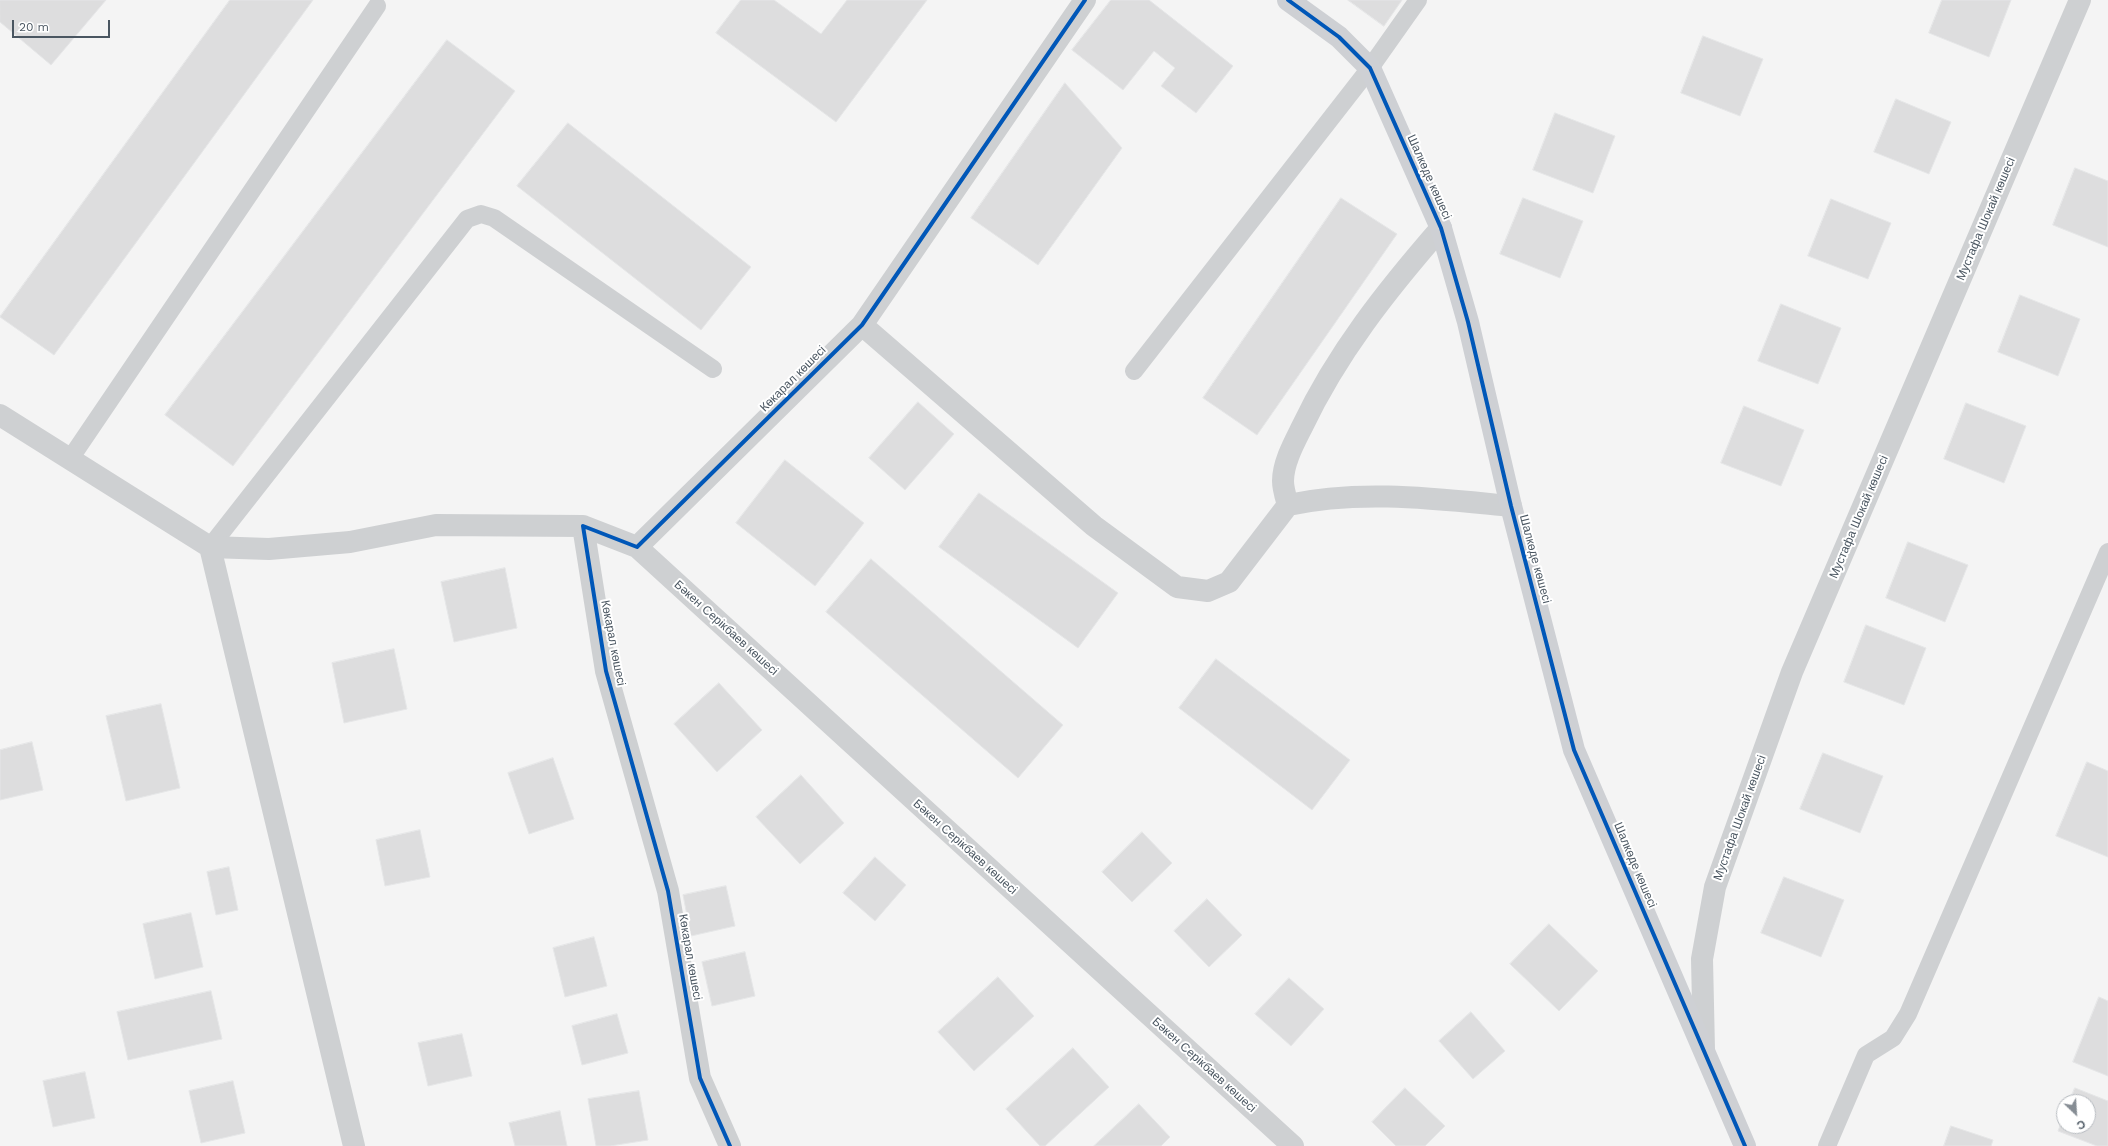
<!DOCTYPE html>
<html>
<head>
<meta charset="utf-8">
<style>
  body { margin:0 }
  #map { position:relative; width:2108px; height:1146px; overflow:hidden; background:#f4f4f4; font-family:"Work Sans",sans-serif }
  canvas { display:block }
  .north { position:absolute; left:2056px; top:1094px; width:40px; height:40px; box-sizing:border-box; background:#fff; border:1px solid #b7bbc0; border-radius:50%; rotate:155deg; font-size:11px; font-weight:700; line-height:16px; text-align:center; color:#4a5661 }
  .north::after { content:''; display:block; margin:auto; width:14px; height:18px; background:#868d94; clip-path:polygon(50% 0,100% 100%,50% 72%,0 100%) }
  .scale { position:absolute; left:12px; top:20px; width:98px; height:18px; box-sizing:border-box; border:2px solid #4a5661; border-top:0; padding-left:5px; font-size:12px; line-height:14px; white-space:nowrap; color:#4a5661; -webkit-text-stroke:3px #fff; paint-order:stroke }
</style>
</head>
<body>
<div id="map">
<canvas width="2108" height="1146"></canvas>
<div class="north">С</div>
<div class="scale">20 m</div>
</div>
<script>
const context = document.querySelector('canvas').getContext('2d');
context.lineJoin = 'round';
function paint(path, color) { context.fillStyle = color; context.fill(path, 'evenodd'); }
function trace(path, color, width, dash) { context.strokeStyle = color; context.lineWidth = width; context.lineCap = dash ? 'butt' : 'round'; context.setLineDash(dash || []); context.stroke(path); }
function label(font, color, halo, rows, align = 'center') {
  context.font = font + ' "Work Sans",sans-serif'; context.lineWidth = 4; context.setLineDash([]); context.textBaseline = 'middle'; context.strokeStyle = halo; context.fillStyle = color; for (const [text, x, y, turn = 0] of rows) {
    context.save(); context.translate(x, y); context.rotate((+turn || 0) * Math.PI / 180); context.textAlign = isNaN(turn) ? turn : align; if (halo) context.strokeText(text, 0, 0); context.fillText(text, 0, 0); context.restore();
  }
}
const building = new Path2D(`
  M 0,0 L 106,0 L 51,65 L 0,22 Z
  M 230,0 L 313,0 L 54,355 L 0,317 Z
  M 741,0 L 774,0 L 821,34 L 847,0 L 927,0 L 836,122 L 716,33 Z
  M 1111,0 L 1149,0 L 1233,66 L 1196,113 L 1161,86 L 1175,68 L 1154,51 L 1123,90 L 1072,50 Z
  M 1348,0 L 1402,0 L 1384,26 Z
  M 1942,0 L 2011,0 L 1989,57 L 1929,33 Z
  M 1703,36 L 1763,59 L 1740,116 L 1681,93 Z
  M 447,40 L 515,91 L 233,466 L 165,415 Z
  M 1065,83 L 1122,148 L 1038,265 L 971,218 Z
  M 1896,99 L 1951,122 L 1929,174 L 1874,152 Z
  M 1555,113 L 1615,136 L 1593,193 L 1533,170 Z
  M 568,123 L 751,267 L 701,330 L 517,186 Z
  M 2075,168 L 2108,181 L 2108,247 L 2053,225 Z
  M 1341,198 L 1397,234 L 1257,435 L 1203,398 Z
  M 1523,198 L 1583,221 L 1560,278 L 1500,254 Z
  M 1831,199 L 1891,223 L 1868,279 L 1808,256 Z
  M 2020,295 L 2080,319 L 2058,376 L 1998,352 Z
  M 1781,304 L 1841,328 L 1818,384 L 1758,361 Z
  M 918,402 L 954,434 L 905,490 L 869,458 Z
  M 1966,403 L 2026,426 L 2004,483 L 1944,459 Z
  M 1744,406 L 1804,430 L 1781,486 L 1721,463 Z
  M 785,460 L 864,523 L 815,586 L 736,523 Z
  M 979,493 L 1118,593 L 1078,648 L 939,547 Z
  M 1908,542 L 1968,565 L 1945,622 L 1886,598 Z
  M 871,559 L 1063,725 L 1018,778 L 826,612 Z
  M 505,568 L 517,628 L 454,642 L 441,582 Z
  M 1866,625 L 1926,648 L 1904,705 L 1844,682 Z
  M 394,649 L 407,709 L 344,723 L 332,663 Z
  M 1216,659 L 1350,760 L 1312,810 L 1179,708 Z
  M 719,683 L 762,730 L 717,772 L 674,724 Z
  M 161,704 L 180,788 L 126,801 L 106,716 Z
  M 32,742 L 43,790 L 0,800 L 0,750 Z
  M 1823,753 L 1883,776 L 1860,833 L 1800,809 Z
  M 553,758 L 574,819 L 529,834 L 508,773 Z
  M 2087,762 L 2108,771 L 2108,857 L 2056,836 Z
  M 801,775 L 844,823 L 800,864 L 756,817 Z
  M 420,830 L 430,877 L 385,886 L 376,840 Z
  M 1142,832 L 1172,863 L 1132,902 L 1102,872 Z
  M 875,857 L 906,885 L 875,921 L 843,893 Z
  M 229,867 L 238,910 L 216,915 L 207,872 Z
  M 1784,877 L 1844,900 L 1821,957 L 1761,933 Z
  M 726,886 L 735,926 L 691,936 L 683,895 Z
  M 1207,899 L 1242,935 L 1209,967 L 1174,931 Z
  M 191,913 L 203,967 L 155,979 L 143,924 Z
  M 1549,924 L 1598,971 L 1559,1011 L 1510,964 Z
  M 594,937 L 607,986 L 565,997 L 553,948 Z
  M 745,952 L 755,996 L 712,1006 L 702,962 Z
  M 998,977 L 1034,1016 L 974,1071 L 938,1032 Z
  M 1289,978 L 1324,1009 L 1291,1046 L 1255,1014 Z
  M 211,991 L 222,1039 L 128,1060 L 117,1012 Z
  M 2099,997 L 2108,1001 L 2108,1076 L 2073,1062 Z
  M 1471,1012 L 1505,1051 L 1473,1079 L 1439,1041 Z
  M 617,1014 L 628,1053 L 582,1065 L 572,1026 Z
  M 462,1034 L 472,1076 L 428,1086 L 418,1043 Z
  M 1073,1048 L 1109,1087 L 1045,1146 L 1040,1146 L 1006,1109 Z
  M 85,1072 L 95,1118 L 53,1127 L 43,1081 Z
  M 233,1081 L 245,1133 L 201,1143 L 189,1091 Z
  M 1405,1088 L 1445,1126 L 1425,1146 L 1396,1146 L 1372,1122 Z
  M 2075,1088 L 2108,1101 L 2108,1146 L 2097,1146 L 2058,1131 L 2064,1115 L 2064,1126 L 2088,1126 L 2088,1102 L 2069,1102 Z
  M 639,1091 L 648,1140 L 610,1146 L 596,1146 L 588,1099 Z
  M 1139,1104 L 1170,1137 L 1161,1146 L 1094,1146 Z
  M 560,1111 L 567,1146 L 515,1146 L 509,1123 Z
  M 1951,1126 L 1993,1140 L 1991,1146 L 1944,1146 Z`);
const lane = new Path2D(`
  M 1134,371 L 1370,68 L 1418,0
  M 70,459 L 377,6
  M 210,547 L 467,219 L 481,214 L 494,218 L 713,369
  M 1827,1146 L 1866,1055 L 1893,1038 L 1908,1014 L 2108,552`);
const street = new Path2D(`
  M 862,325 L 1094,526 L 1177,587 L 1208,591 L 1229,582 L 1288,505 C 1361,489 1437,499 1511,506
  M 0,415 L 210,547 L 354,1146
  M 1288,505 C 1286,498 1283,489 1283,481 C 1283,463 1294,443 1302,427 C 1337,353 1387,290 1441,228
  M 210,547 L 269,549 L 350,542 L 436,525 L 583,526
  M 637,547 L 1293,1146
  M 1704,1050 L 1702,959 L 1715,887 L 1792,672 L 2080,0
  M 730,1146 L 700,1078 L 668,891 L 606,671 L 583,526 L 637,547 L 862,325 L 1085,0`);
const secondary = new Path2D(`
  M 1288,0 L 1339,37 L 1370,68 L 1441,228 L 1468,322 L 1511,506 L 1574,750 L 1745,1146`);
const cycleway = new Path2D(`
  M 1288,0 L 1339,37 L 1370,68 L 1441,228 L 1468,322 L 1511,506 L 1574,750 L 1745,1146
  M 730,1146 L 700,1078 L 668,891 L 606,671 L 583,526 L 637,547 L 862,325 L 1085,0`);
const streetNames = [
  ["Шалкөде көшесі",1429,177,66],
  ["Мустафа Шокай көшесі",1986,219,-67],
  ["Көкарал көшесі",793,379,-45],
  ["Мустафа Шокай көшесі",1859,517,-67],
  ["Шалкөде көшесі",1535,559,75],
  ["Бәкен Серікбаев көшесі",726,628,42],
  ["Көкарал көшесі",613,643,79],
  ["Мустафа Шокай көшесі",1740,818,-70],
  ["Бәкен Серікбаев көшесі",965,847,42],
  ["Шалкөде көшесі",1635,865,67],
  ["Көкарал көшесі",690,957,80],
  ["Бәкен Серікбаев көшесі",1204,1065,42]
];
paint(building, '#ddddde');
trace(building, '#e5e6e7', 1);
trace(lane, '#ced0d2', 18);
trace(street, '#ced0d2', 22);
trace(secondary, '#ced0d4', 22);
trace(cycleway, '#0057b8', 4);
label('12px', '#4a5661', '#fff', streetNames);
</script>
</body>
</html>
